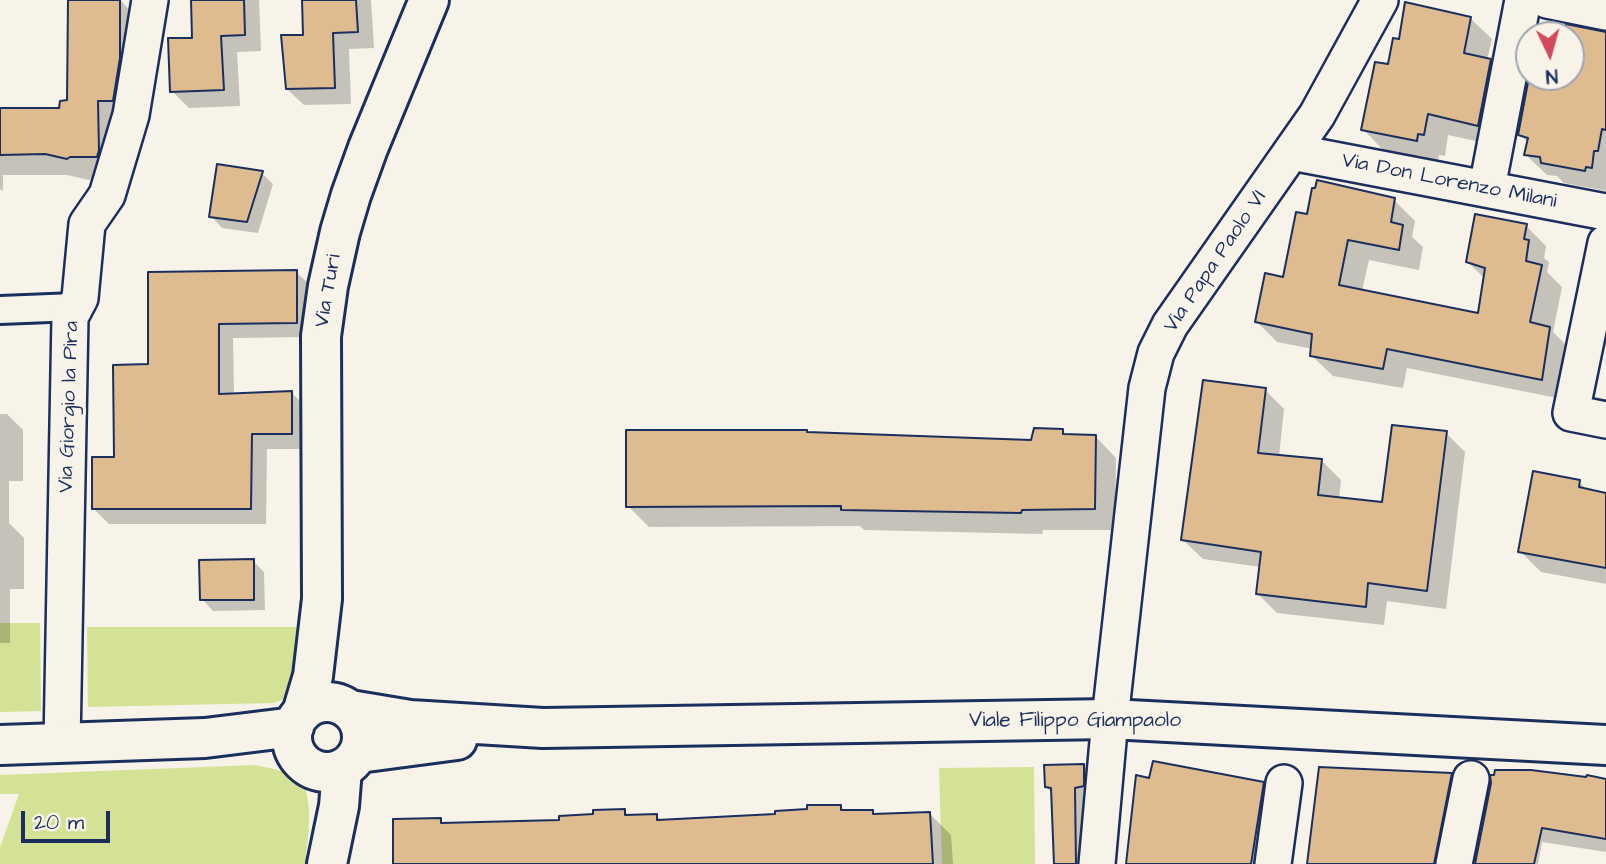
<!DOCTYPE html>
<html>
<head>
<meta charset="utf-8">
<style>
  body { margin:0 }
  #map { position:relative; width:1606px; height:864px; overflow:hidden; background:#f7f3e8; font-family:"Architects Daughter",sans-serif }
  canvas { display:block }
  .north { position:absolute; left:1515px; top:21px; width:70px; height:70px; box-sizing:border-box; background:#f7f3e8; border:2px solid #9fa5b1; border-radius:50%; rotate:175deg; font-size:19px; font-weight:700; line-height:28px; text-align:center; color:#1b2f5e }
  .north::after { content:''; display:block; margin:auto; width:24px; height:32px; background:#d1495b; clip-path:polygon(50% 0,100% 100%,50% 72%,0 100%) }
  .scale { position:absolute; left:21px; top:811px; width:89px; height:32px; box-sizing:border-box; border:4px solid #1b2f5e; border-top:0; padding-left:9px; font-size:21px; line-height:24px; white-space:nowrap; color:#1b2f5e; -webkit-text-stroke:5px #f7f3e8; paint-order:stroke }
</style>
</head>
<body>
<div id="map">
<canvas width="1606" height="864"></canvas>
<div class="north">N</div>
<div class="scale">20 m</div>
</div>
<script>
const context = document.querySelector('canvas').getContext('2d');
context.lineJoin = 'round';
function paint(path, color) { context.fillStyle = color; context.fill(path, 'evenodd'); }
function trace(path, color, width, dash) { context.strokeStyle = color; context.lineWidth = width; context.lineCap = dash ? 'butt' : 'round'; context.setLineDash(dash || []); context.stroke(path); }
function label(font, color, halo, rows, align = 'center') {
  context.font = font + ' "Architects Daughter",sans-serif'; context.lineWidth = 6; context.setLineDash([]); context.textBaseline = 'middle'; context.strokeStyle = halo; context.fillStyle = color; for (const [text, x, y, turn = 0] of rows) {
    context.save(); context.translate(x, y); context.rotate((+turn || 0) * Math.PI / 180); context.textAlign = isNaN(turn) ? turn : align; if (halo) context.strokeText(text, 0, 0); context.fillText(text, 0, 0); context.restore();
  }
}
const green = new Path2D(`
  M 0,623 L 40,623 L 41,711 L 0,712 Z
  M 87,627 L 298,627 L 298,679 L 289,697 L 274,703 L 88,707 Z
  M 255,765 C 270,768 290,771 301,783 C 315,799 307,844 305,864 L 0,864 L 0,847 L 19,794 L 0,794 L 0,775 Z
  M 1034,767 L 1035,864 L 942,864 L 939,768 Z`);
const shadow = new Path2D(`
  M 69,0 L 120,0 L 140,21 L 118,177 L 92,177 L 89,180 L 67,175 L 3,175 L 3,191 L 0,189 L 0,109 L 61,110 L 69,102 Z
  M 192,0 L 259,0 L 261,51 L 237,52 L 240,106 L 189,108 L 172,91 L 193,39 Z
  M 304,0 L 371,0 L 374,48 L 349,49 L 351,104 L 304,105 L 287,89 L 304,37 Z
  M 1470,18 L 1492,39 L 1487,60 L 1490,61 L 1512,82 L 1499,146 L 1448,135 L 1445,156 L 1439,155 L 1438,161 L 1384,151 L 1363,129 L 1400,41 Z
  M 1606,33 L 1606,191 L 1564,183 L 1557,176 L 1547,175 L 1526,155 L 1529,144 L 1520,134 L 1531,77 L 1571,77 L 1571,35 L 1561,35 Z
  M 262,173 L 273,184 L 258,233 L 222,228 L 211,216 Z
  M 1394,200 L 1415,221 L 1412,237 L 1423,247 L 1419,270 L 1369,260 L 1362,291 L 1479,315 L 1485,279 L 1468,262 L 1526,226 L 1546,246 L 1544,258 L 1549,262 L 1547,272 L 1562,287 L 1553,332 L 1570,349 L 1562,399 L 1407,368 L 1403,388 L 1333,376 L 1312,356 L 1313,349 L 1277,342 L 1257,322 L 1285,279 L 1309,216 Z
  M 296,272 L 312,287 L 311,337 L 233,338 L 234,395 L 292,393 L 307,408 L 306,449 L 267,449 L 266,524 L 109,524 L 94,509 L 116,459 L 150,366 Z
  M 1265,390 L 1284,409 L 1279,457 L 1322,461 L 1341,480 L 1339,499 L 1384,504 L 1446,433 L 1465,452 L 1446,609 L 1387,601 L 1384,625 L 1277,613 L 1258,594 L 1261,567 L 1203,559 L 1183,540 Z
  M 0,414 L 7,414 L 23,430 L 23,481 L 9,481 L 9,523 L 24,538 L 24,589 L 10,589 L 10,643 L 0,643 Z
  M 1063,431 L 1068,436 L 1095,436 L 1116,458 L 1115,530 L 1043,530 L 1042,534 L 864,530 L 860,526 L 649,527 L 628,506 L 808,434 L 1032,442 Z
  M 1579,482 L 1588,491 L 1606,495 L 1606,584 L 1541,572 L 1520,551 Z
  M 253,561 L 264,572 L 265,610 L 213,611 L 202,599 Z
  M 1084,766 L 1095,777 L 1094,797 L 1085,799 L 1086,864 L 1055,864 L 1053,794 L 1046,787 Z
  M 1451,775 L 1472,796 L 1459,864 L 1308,864 Z
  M 1151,780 L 1263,783 L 1284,805 L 1275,864 L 1128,864 Z
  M 1606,780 L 1606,852 L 1542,842 L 1538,864 L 1476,864 Z
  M 840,806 L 845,812 L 872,812 L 877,816 L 930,814 L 951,835 L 953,864 L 395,864 L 440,820 L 445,825 L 561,822 L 624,811 L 630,816 L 656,815 L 662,821 L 777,816 Z`);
const building = new Path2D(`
  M 68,0 L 120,0 L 120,58 L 113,101 L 98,101 L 99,150 L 97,157 L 70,157 L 67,159 L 45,154 L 0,155 L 0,108 L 59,108 L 60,101 L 67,100 Z
  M 191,0 L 244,0 L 245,35 L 221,36 L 224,90 L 170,92 L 168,38 L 192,38 Z
  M 302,0 L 356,0 L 358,32 L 333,33 L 335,88 L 286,89 L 281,35 L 303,35 Z
  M 1405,2 L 1471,17 L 1464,53 L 1491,59 L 1478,126 L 1428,114 L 1424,135 L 1418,134 L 1417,141 L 1361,130 L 1375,62 L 1388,64 L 1393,38 L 1399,39 Z
  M 1566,24 L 1606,32 L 1606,130 L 1602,129 L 1598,151 L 1594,151 L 1592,168 L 1586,167 L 1585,171 L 1541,163 L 1540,157 L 1524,155 L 1528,138 L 1518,135 L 1529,77 L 1571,77 L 1571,35 L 1559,35 L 1561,26 L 1566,27 Z
  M 217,164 L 263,171 L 247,222 L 209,217 Z
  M 1317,180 L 1395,198 L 1391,222 L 1403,225 L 1399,250 L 1348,240 L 1339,285 L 1478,313 L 1485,268 L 1466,262 L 1475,214 L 1527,224 L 1524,239 L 1529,240 L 1526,261 L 1542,265 L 1530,322 L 1550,327 L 1542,380 L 1387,349 L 1383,369 L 1310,356 L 1312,334 L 1255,322 L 1265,273 L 1283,277 L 1296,212 L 1307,214 L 1312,188 L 1315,188 Z
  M 297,270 L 297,323 L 219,324 L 219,394 L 292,391 L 292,434 L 252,434 L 251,509 L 92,509 L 92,457 L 114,457 L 113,365 L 148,364 L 148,272 Z
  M 1203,380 L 1266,388 L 1258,453 L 1322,459 L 1318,495 L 1382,502 L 1392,425 L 1447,431 L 1427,591 L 1368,583 L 1366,607 L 1256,594 L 1261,552 L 1181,540 Z
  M 1034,428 L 1063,429 L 1063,434 L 1096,435 L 1095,509 L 1022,510 L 1021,513 L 841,510 L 841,506 L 626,507 L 626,430 L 807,430 L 807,432 L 1031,440 Z
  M 1533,471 L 1580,480 L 1579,487 L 1606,493 L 1606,568 L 1518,552 Z
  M 254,559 L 254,600 L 200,600 L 199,560 Z
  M 1153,761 L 1264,782 L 1251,864 L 1126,864 L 1136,775 L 1149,778 Z
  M 1084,764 L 1084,786 L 1075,788 L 1076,864 L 1054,864 L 1051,788 L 1045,787 L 1044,765 Z
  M 1319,767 L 1452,773 L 1434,864 L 1307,864 Z
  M 1495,770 L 1531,770 L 1586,777 L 1587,775 L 1606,779 L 1606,839 L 1542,828 L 1534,864 L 1475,864 L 1491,783 L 1490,775 L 1494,775 Z
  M 807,805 L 841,805 L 841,810 L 873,810 L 873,814 L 930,812 L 933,864 L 393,864 L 393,819 L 441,818 L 441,823 L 559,820 L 559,816 L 593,814 L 593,810 L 625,809 L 625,815 L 657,814 L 657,820 L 775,814 L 775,811 L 807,809 Z`);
const pedestrian = new Path2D(`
  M 0,310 L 75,307`);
const minor = new Path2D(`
  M 1547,0 L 1606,12
  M 1292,152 L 1606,212
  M 1487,188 L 1523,0
  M 1606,243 L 1571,413 L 1606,420
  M 62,743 L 70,317 L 80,298 L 87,224 L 107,195 L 131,115 L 150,0
  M 1097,864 L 1110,719 L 1147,388 L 1156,353 L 1170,325 L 1317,115 L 1380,0
  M 1273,864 L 1284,783
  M 1454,864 L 1471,779`);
const tertiary = new Path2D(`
  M292 737a35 35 0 1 1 70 0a35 35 0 1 1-70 0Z
  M 350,710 L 410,720 L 543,728 L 1110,719 L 1606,745
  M 302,713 L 313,676 L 322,599 L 321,336 L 328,286 L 340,232 L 351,195 L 368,148 L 429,0
  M 0,745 L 205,738 L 294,727
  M 359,753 L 457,740
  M 327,864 L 339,806 L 342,769`);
const streetNames = [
  ["Via Don Lorenzo Milani",1449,182,11],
  ["Via Papa Paolo VI",1216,262,-56],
  ["Via Turi",329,291,-80],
  ["Via Giorgio la Pira",70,407,-88],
  ["Viale Filippo Giampaolo",1075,722]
];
paint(green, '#d4e295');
paint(shadow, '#0003');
paint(building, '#debc90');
trace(building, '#1b2f5e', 2);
trace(pedestrian, '#1b2f5e', 32);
trace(minor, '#1b2f5e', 40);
trace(tertiary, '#1b2f5e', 44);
trace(pedestrian, '#f7f3e8', 26);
trace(minor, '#f7f3e8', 35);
trace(tertiary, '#f7f3e8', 38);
label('21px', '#1b2f5e', '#f7f3e8', streetNames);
</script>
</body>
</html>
